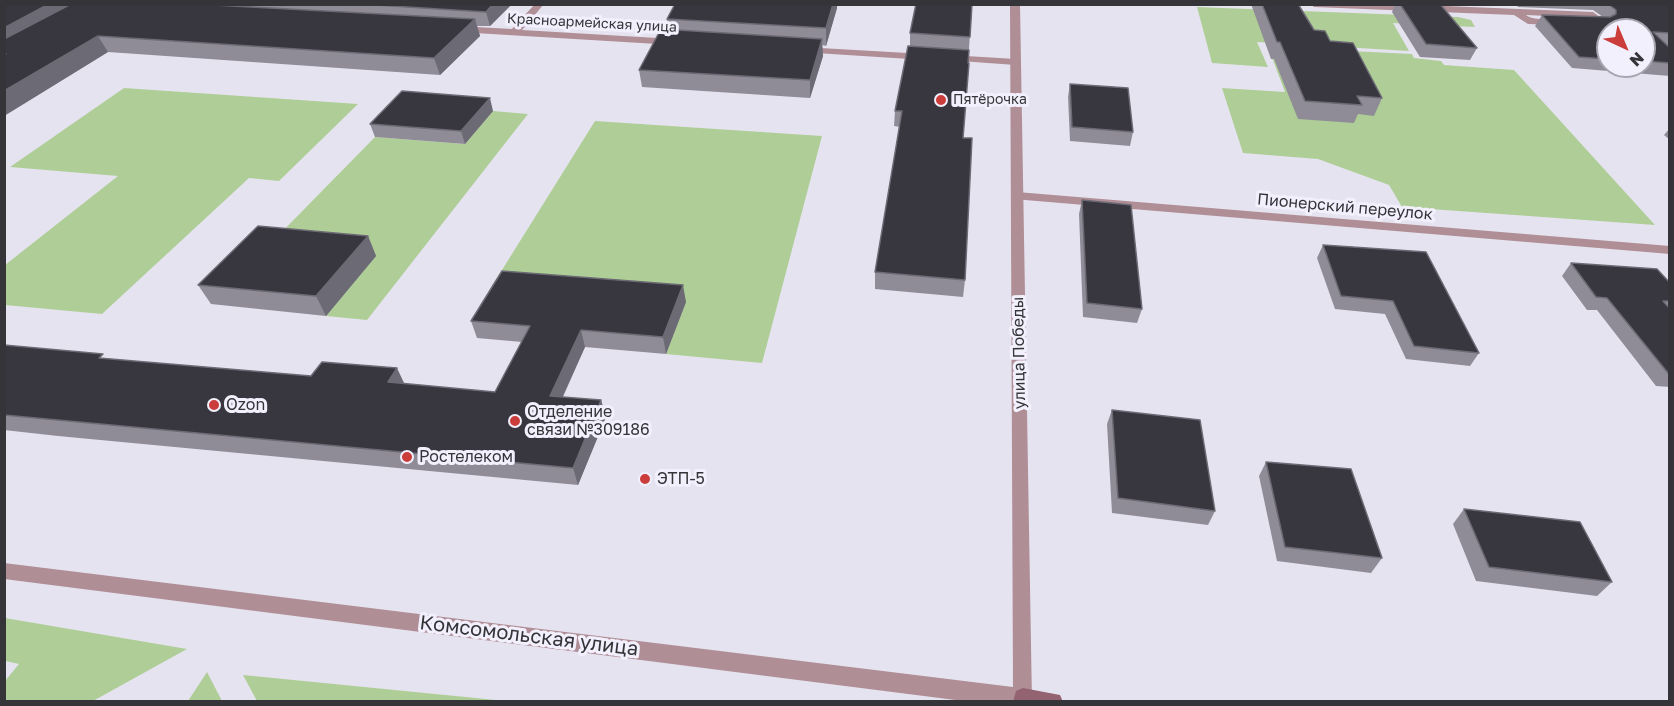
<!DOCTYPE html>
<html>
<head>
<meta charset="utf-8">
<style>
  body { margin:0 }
  #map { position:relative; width:1674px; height:706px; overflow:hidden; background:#e6e3f0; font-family:"Golos Text",sans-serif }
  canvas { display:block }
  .frame { position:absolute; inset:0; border:6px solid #353439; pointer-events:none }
  .north { position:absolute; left:1596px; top:18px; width:60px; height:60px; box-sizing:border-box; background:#f3f0fd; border:2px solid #a7a5af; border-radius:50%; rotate:136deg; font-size:16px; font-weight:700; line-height:24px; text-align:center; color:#353439 }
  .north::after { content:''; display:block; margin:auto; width:21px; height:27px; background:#cb3d3a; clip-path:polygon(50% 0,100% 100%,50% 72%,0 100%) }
</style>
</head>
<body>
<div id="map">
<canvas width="1674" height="706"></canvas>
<div class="frame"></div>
<div class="north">N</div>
</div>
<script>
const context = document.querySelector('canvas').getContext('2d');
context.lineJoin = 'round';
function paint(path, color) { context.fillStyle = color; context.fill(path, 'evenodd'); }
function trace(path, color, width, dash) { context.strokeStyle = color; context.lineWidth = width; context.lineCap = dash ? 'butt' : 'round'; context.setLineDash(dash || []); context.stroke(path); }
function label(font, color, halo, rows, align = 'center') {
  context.font = font + ' "Golos Text",sans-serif'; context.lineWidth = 6; context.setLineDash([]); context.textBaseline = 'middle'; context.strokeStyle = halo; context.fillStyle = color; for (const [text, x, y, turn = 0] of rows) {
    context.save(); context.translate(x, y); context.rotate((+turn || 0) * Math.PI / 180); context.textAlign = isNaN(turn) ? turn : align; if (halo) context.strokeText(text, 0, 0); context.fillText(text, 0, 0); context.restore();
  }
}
const green = new Path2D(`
  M 1197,7 L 1458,17 L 1471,20 L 1475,27 L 1393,23 L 1409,51 L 1257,42 L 1268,67 L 1212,63 Z
  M 1268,47 L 1412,54 L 1414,58 L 1441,61 L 1444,65 L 1514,70 L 1655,225 L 1402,207 L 1389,185 L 1318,159 L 1243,153 L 1222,88 L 1285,92 Z
  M 124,88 L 358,104 L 279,181 L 249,178 L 102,314 L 5,305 L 5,265 L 118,176 L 10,167 Z
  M 493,111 L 528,114 L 367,320 L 326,316 L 269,245 L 375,137 L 465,144 Z
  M 595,121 L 822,136 L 762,363 L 666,354 L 685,302 L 492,286 Z
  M 4,618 L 5,618 L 187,649 L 93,701 L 5,701 L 5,681 L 19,664 L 5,661 Z
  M 207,672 L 222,701 L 188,701 Z
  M 243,675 L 506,701 L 257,701 Z`);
const minor = new Path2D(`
  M 535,4 L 544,4 L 522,30 L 674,39 L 679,42 L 674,45 L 458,32 L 453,29 L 458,26 L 512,29 Z
  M 1310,4 L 1396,4 L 1593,12 L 1608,23 C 1603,27 1592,27 1587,23 L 1594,20 L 1591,18 L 1526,15 C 1537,23 1553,15 1564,22 L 1559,25 L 1528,24 L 1514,15 L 1314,7 Z
  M 803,47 L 925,54 L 930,57 L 925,60 L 800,52 L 798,50 Z
  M 949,55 L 1016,59 L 1021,62 L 1016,65 L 945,60 L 944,58 Z
  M 1017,192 L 1670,246 L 1670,254 L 1013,199 L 1011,196 Z`);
const tertiary = new Path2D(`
  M 1010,4 L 1020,4 L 1032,702 L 971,702 L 4,579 L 4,563 L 1013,687 Z`);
const secondary = new Path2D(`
  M 1023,688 L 1060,695 L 1063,702 L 1013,702 L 1016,691 Z`);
const wall = new Path2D(`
  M 4,4 L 69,5 L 512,4 L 490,26 L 477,26 L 480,36 L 440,75 L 108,52 L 4,116 Z
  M 837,4 L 837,8 L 826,46 L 822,45 L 823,56 L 810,98 L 642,87 L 639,70 L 668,30 L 667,19 Z
  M 972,4 L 963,138 L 965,280 L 963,297 L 875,289 L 875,272 L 900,127 L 894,126 L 895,111 L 910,46 L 910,33 Z
  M 1251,4 L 1298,4 L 1314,30 L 1330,41 L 1382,98 L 1374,116 L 1358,114 L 1354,123 L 1298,119 L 1274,59 L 1271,59 Z
  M 1395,4 L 1440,4 L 1477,48 L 1470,60 L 1420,57 L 1392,12 Z
  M 1516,4 L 1670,4 L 1670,45 L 1666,45 L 1670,48 L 1670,76 L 1572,68 L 1535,26 L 1542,15 L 1603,17 L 1593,10 L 1518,7 ZM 1608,30 L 1644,30 L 1644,66 L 1608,66 Z
  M 1070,84 L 1133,132 L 1130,146 L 1070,141 L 1068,97 Z
  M 493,111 L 465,144 L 375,137 L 370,124 Z
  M 1670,128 L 1670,140 L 1664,135 Z
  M 1082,200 L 1142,309 L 1137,323 L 1083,317 L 1079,214 Z
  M 368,236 L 376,256 L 326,316 L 211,304 L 198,285 Z
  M 1323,245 L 1479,353 L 1470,366 L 1406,359 L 1385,314 L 1335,309 L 1317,258 Z
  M 1571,263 L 1670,283 L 1670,387 L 1656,386 L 1597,310 L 1587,310 L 1562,276 Z
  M 686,302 L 666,354 L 585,347 L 563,397 L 601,400 L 606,417 L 578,485 L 58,436 L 4,430 L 4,345 L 106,359 L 495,392 L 522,342 L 477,338 L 471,321 Z
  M 1112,410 L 1215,511 L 1208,525 L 1112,513 L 1107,424 Z
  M 1266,462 L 1382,558 L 1371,573 L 1277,561 L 1259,476 Z
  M 1464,509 L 1612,582 L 1597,596 L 1476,581 L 1453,524 Z`);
const shadedWall = new Path2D(`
  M 49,4 L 69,4 L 74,13 L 4,50 L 4,28 Z
  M 493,4 L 512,4 L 490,26 L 486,12 Z
  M 833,4 L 837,4 L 837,8 L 826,46 L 826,28 Z
  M 475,19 L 480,36 L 440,75 L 434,58 Z
  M 98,36 L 108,52 L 4,116 L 4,91 Z
  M 822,39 L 823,56 L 810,98 L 810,80 Z
  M 490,98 L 493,111 L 465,144 L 461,131 Z
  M 368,236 L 376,256 L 326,316 L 316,296 Z
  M 683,285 L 686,302 L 666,354 L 663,337 Z
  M 581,330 L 585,347 L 555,413 L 550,396 Z
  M 397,368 L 405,385 L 388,382 Z
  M 601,400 L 606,417 L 578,485 L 573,468 Z`);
const building = new Path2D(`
  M 4,4 L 49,4 L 4,28 Z
  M 71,4 L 195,4 L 475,19 L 434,58 L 98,36 L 4,91 L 4,55 L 6,54 L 4,54 L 4,39 Z
  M 360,4 L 493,4 L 486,12 Z
  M 675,4 L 833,4 L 826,28 L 667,19 Z
  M 916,4 L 972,4 L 970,37 L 910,33 Z
  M 1262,4 L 1298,4 L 1314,30 L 1325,31 L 1330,41 L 1353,43 L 1382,98 L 1357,96 L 1362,105 L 1305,101 L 1280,42 L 1277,42 Z
  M 1400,4 L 1440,4 L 1477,48 L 1426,44 Z
  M 1608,4 L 1670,4 L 1670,33 L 1653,32 L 1670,48 L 1670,63 L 1644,61 L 1644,30 L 1608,30 L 1608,59 L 1579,57 L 1542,15 L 1610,17 L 1616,14 L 1616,10 Z
  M 661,29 L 822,39 L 810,80 L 639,70 Z
  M 908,46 L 969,50 L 968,63 L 969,63 L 963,138 L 972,138 L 965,280 L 875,272 L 902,111 L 895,111 Z
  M 1070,84 L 1128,88 L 1133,132 L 1072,127 Z
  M 402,91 L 490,98 L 461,131 L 370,124 Z
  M 1082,200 L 1131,205 L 1142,309 L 1087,303 Z
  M 258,226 L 368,236 L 316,296 L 198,285 Z
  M 1323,245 L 1426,252 L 1479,353 L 1414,346 L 1393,301 L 1341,296 Z
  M 1571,263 L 1657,269 L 1670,283 L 1670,301 L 1663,301 L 1670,309 L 1670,373 L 1668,373 L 1607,298 L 1596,297 Z
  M 502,271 L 683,285 L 663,337 L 581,330 L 550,396 L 601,400 L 573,468 L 4,415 L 4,345 L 103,354 L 99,358 L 311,376 L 322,362 L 397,368 L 388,382 L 495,392 L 530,326 L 471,321 Z
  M 1112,410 L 1200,420 L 1215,511 L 1118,498 Z
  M 1266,462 L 1351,469 L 1382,558 L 1285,547 Z
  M 1464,509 L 1580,522 L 1612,582 L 1489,567 Z`);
const markers = [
  [941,100,6,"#cb3d3a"],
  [214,405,6,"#cb3d3a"],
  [515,421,6,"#cb3d3a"],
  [407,457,6,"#cb3d3a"],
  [645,479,6,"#cb3d3a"]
];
const farStreetnames = [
  ["Красноармейская улица",592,23,3]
];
const farPoinames = [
  ["Пятёрочка",953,100]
];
const streetNames = [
  ["Пионерский переулок",1345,207,5],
  ["улица Победы",1019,353,-91]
];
const poiNames = [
  ["Ozon",226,405],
  ["Отделение",527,412],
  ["связи №309186",527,430],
  ["Ростелеком",419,457],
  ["ЭТП-5",657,479]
];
const nearStreetnames = [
  ["Комсомольская улица",529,636,7]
];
paint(green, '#afce97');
paint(minor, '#af8e96');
paint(tertiary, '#af8e96');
paint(secondary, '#936371');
paint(wall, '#8f8c98');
paint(shadedWall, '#6c6a74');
paint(building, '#38363f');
trace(building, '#6c6a74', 1.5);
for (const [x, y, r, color] of markers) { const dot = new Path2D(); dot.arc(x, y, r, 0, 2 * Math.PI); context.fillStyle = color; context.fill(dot); trace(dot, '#f3f0fd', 2); }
label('14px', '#353439', '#f3f0fd', farStreetnames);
label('14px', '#353439', '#f3f0fd', farPoinames, 'left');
label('16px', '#353439', '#f3f0fd', streetNames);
label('16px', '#353439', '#f3f0fd', poiNames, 'left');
label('20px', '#353439', '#f3f0fd', nearStreetnames);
</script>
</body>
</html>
